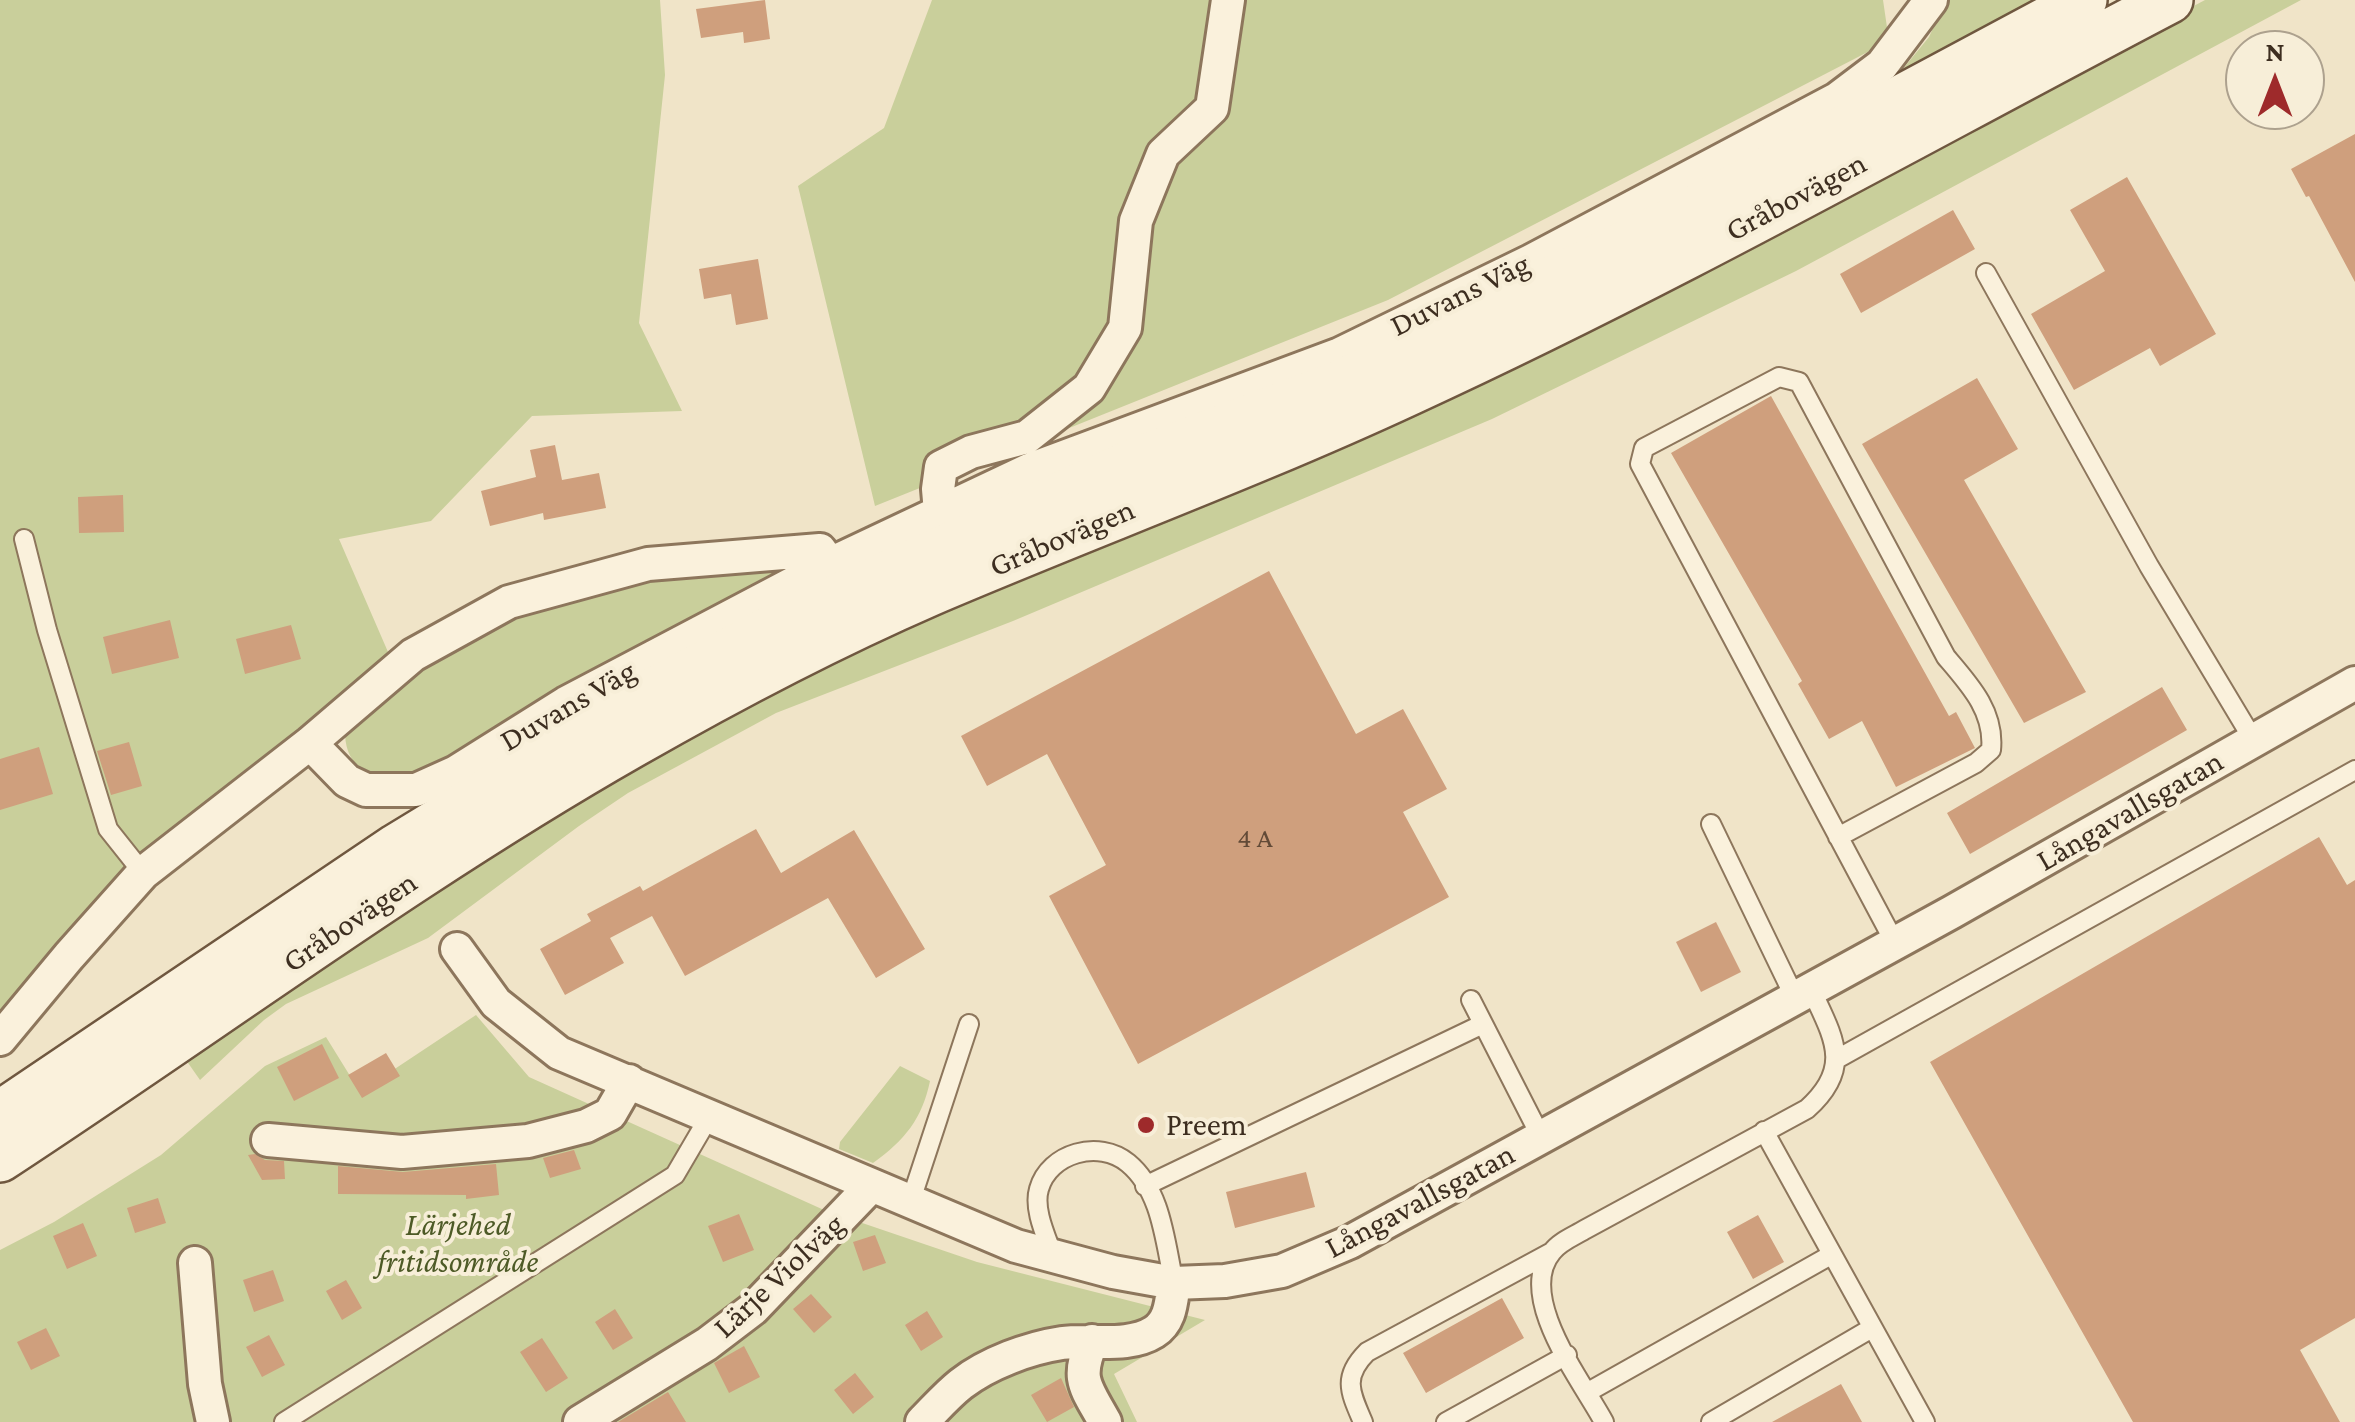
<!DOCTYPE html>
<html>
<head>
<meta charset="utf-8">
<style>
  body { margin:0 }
  #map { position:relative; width:2355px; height:1422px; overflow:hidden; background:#f0e4c8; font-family:"Crimson Pro",serif }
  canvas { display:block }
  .north { position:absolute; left:2225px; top:30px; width:100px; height:100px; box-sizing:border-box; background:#f7eed8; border:2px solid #ada18e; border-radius:50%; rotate:0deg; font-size:28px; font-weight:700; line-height:40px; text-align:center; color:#3d2e20 }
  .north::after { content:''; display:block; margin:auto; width:35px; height:45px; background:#9e2a2b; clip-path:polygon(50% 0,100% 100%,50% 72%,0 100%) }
</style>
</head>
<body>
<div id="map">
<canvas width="2355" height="1422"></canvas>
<div class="north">N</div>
</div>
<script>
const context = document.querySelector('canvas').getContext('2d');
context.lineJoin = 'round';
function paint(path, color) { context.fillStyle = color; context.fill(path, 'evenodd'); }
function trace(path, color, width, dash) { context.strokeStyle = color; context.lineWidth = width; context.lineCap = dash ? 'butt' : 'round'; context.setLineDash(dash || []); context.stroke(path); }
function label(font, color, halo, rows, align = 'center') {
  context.font = font + ' "Crimson Pro",serif'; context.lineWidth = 8; context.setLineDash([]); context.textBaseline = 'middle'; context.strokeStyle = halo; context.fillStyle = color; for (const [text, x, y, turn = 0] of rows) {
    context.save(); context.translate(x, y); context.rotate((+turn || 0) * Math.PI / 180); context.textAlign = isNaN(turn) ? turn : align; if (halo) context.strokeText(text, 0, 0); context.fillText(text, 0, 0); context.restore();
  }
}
const green = new Path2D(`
  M 0,0 L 660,0 L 665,75 L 639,323 L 682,411 L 532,416 L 431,521 L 339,539 L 398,675 L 484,626 L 603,584 L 750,561 L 795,570 L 430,775 C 394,778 347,784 345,734 L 156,878 L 0,1053 Z
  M 932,0 L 1883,0 L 1889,41 L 1388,300 L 875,506 L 798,186 L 884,128 Z
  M 1946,0 L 2050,0 L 1893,81 L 1929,37 Z
  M 2205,0 L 2301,0 L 1796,271 L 1492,419 L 1013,621 L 776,713 L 628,793 L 579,826 L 428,938 L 286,1004 L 264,1020 L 200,1080 L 186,1060 L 335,954 L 623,773 L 824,666 L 2019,99 Z
  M 476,1015 L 529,1077 L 824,1210 L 977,1262 L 1205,1320 L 1114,1374 L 1137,1422 L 0,1422 L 0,1250 L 54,1222 L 161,1155 L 265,1066 L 326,1037 L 360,1092 Z
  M 900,1066 L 930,1081 C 922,1119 905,1140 873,1163 L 839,1149 L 840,1142 Z`);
const building = new Path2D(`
  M 765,0 L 770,39 L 744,43 L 743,32 L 701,38 L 696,9 Z
  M 2355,134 L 2355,282 L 2309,196 L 2306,197 L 2291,169 Z
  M 2127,177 L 2216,334 L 2160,366 L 2150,348 L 2074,390 L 2031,314 L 2105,271 L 2070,210 Z
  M 1953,210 L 1975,249 L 1861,313 L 1840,274 Z
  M 758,259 L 768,319 L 736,325 L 731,294 L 704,299 L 699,269 Z
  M 1977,378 L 2018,449 L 1964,480 L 2086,692 L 2024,723 L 1862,444 Z
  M 1771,396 L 1949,716 L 1956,712 L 1975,748 L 1896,787 L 1862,721 L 1829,739 L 1798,684 L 1802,681 L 1671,453 Z
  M 555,445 L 562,480 L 599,473 L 606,508 L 544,520 L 543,513 L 490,526 L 481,491 L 536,477 L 530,450 Z
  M 123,495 L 124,532 L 79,533 L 78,497 Z
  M 1269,571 L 1356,734 L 1403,709 L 1447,789 L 1403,812 L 1449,897 L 1138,1064 L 1049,896 L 1106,865 L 1047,754 L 987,786 L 961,736 Z
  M 170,620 L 179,658 L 112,674 L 103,637 Z
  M 291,625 L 301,659 L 245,674 L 236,639 Z
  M 2162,687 L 2187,730 L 1970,854 L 1947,813 Z
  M 129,742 L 142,786 L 111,795 L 97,751 Z
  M 39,747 L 53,794 L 0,810 L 0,759 Z
  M 756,829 L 781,873 L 854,830 L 925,949 L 876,978 L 828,898 L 685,976 L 652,916 L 610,938 L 624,963 L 565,995 L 540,949 L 591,921 L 587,914 L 640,886 L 643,891 Z
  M 2319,837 L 2347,885 L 2355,880 L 2355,1318 L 2300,1350 L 2340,1422 L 2133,1422 L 1930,1062 Z
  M 1716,922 L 1741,972 L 1701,992 L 1676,942 Z
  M 322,1044 L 339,1078 L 294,1101 L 277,1067 Z
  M 386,1053 L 400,1076 L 362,1098 L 348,1075 Z
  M 574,1150 L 581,1169 L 550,1178 L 543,1158 Z
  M 255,1154 L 265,1160 L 284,1161 L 285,1179 L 262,1180 L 248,1155 Z
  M 496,1164 L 499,1195 L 466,1199 L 466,1195 L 338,1194 L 338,1166 L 403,1172 Z
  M 1306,1172 L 1315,1207 L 1235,1228 L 1226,1192 Z
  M 158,1198 L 166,1223 L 135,1233 L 127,1208 Z
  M 739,1214 L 754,1250 L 723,1262 L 708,1226 Z
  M 1758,1215 L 1784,1262 L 1753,1279 L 1727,1232 Z
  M 83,1223 L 97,1256 L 67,1269 L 53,1236 Z
  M 875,1235 L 886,1263 L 863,1271 L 853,1242 Z
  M 273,1270 L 284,1301 L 254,1312 L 243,1280 Z
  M 346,1280 L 362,1308 L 342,1320 L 326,1291 Z
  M 811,1294 L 832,1317 L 814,1333 L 793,1309 Z
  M 1502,1298 L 1524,1338 L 1426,1393 L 1403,1353 Z
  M 615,1309 L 633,1338 L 613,1350 L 595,1322 Z
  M 927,1311 L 943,1337 L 921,1351 L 905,1325 Z
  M 46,1328 L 60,1356 L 31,1370 L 17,1342 Z
  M 269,1335 L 285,1365 L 262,1377 L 246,1347 Z
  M 542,1338 L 568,1378 L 546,1392 L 520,1352 Z
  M 744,1346 L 760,1377 L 729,1393 L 714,1363 Z
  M 855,1373 L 874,1397 L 853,1414 L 834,1390 Z
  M 1061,1378 L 1074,1407 L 1047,1422 L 1031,1395 Z
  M 1841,1384 L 1862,1422 L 1772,1422 Z
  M 668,1392 L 686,1422 L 618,1422 Z`);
const service = new Path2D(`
  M 1986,273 L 2149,566 L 2254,741
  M 24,539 L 47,630 L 108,829 L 143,873
  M 1711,824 L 1795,998
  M 1838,837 L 1976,763 L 1991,750 C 1995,712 1970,685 1946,657 L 1799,382 L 1779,377 L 1644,448 L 1640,464 L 1895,943
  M 1471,1000 L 1541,1137
  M 1837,1059 L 2355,770
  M 1764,1131 L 1925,1422
  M 1145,1186 L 1483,1024
  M 910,1203 L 969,1024
  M 1053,1256 C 1046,1236 1033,1209 1039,1189 C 1049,1153 1099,1139 1128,1163 C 1162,1191 1165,1243 1174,1283
  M 1588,1392 L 1831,1255
  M 284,1422 L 675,1175 L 709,1117
  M 1363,1422 C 1350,1392 1342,1377 1367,1352 L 1550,1253
  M 1446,1422 L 1567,1355
  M 1604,1422 C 1582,1381 1515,1296 1552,1252 C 1559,1242 1574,1236 1584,1230 L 1807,1109 C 1854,1067 1833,1037 1811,989
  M 1711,1422 L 1872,1328`);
const minor = new Path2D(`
  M 940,512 L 938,489 L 941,467 L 971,452 L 1027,437 L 1089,388 L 1125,328 L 1136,221 L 1163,154 L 1212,108 L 1228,0
  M 310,743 L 347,781 L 366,790 L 416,790 L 456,772 L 566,703 L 830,564 L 1029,470 L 1340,354 L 1531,261 L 1837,99 L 1882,65 L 1931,0
  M 457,949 L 496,1003 L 559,1053 L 1016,1246 L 1113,1272 L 1174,1283 L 1225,1281 L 1282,1271 L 1350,1242 L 1952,912 L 2355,683
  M 0,1039 L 69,956 L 143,873 L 310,743 L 413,655 L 509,602 L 648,564 L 820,550 L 830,564
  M 268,1140 L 402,1152 L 528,1141 L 586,1126 L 610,1114 L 629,1081
  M 195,1263 L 205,1384 L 213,1422
  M 1092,1341 C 1075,1380 1086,1387 1105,1422
  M 580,1422 L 707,1344 L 753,1309 L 871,1186
  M 922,1422 C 935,1409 947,1395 961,1384 C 988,1363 1029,1348 1062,1343 C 1090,1339 1129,1348 1154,1332 C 1171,1321 1171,1302 1174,1283`);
const secondary = new Path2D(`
  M 0,1114 L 396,847 L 649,693 L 793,617 L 1139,459 L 1342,382 L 1669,222 L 2084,0
  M 0,1159 C 211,1021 413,870 632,745 C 728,690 829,637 930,593 C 1089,525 1253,465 1410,392 C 1669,273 1918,132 2170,0`);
const markers = [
  [1146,1125,10,"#9e2a2b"]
];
const numberNames = [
  ["4 A",1255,838]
];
const streetNames = [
  ["Gråbovägen",1796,197,-28],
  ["Duvans Väg",1460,295,-26],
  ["Gråbovägen",1062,538,-23],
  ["Duvans Väg",568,706,-30],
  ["Långavallsgatan",2130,811,-30],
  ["Gråbovägen",350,922,-34],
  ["Långavallsgatan",1420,1201,-28],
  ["Lärje Violväg",779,1276,-43]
];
const poiNames = [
  ["Preem",1166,1125]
];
const parkNames = [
  ["Lärjehed",458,1225],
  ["fritidsområde",458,1262]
];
paint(green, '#c9cf9b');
paint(building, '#cf9f7d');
trace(service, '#8d765c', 22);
trace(minor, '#8d765c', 38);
trace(secondary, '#6f573f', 50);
trace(service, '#faf1dc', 18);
trace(minor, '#faf1dc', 32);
trace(secondary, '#faf1dc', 45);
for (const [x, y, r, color] of markers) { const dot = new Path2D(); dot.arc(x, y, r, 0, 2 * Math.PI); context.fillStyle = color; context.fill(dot); trace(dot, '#f7eed8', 4); }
label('28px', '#624a37', null, numberNames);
label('32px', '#3d2e20', '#f7eed8', streetNames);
label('32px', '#3d2e20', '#f7eed8', poiNames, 'left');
label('italic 32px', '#4d5a26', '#f7eed8', parkNames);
</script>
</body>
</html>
